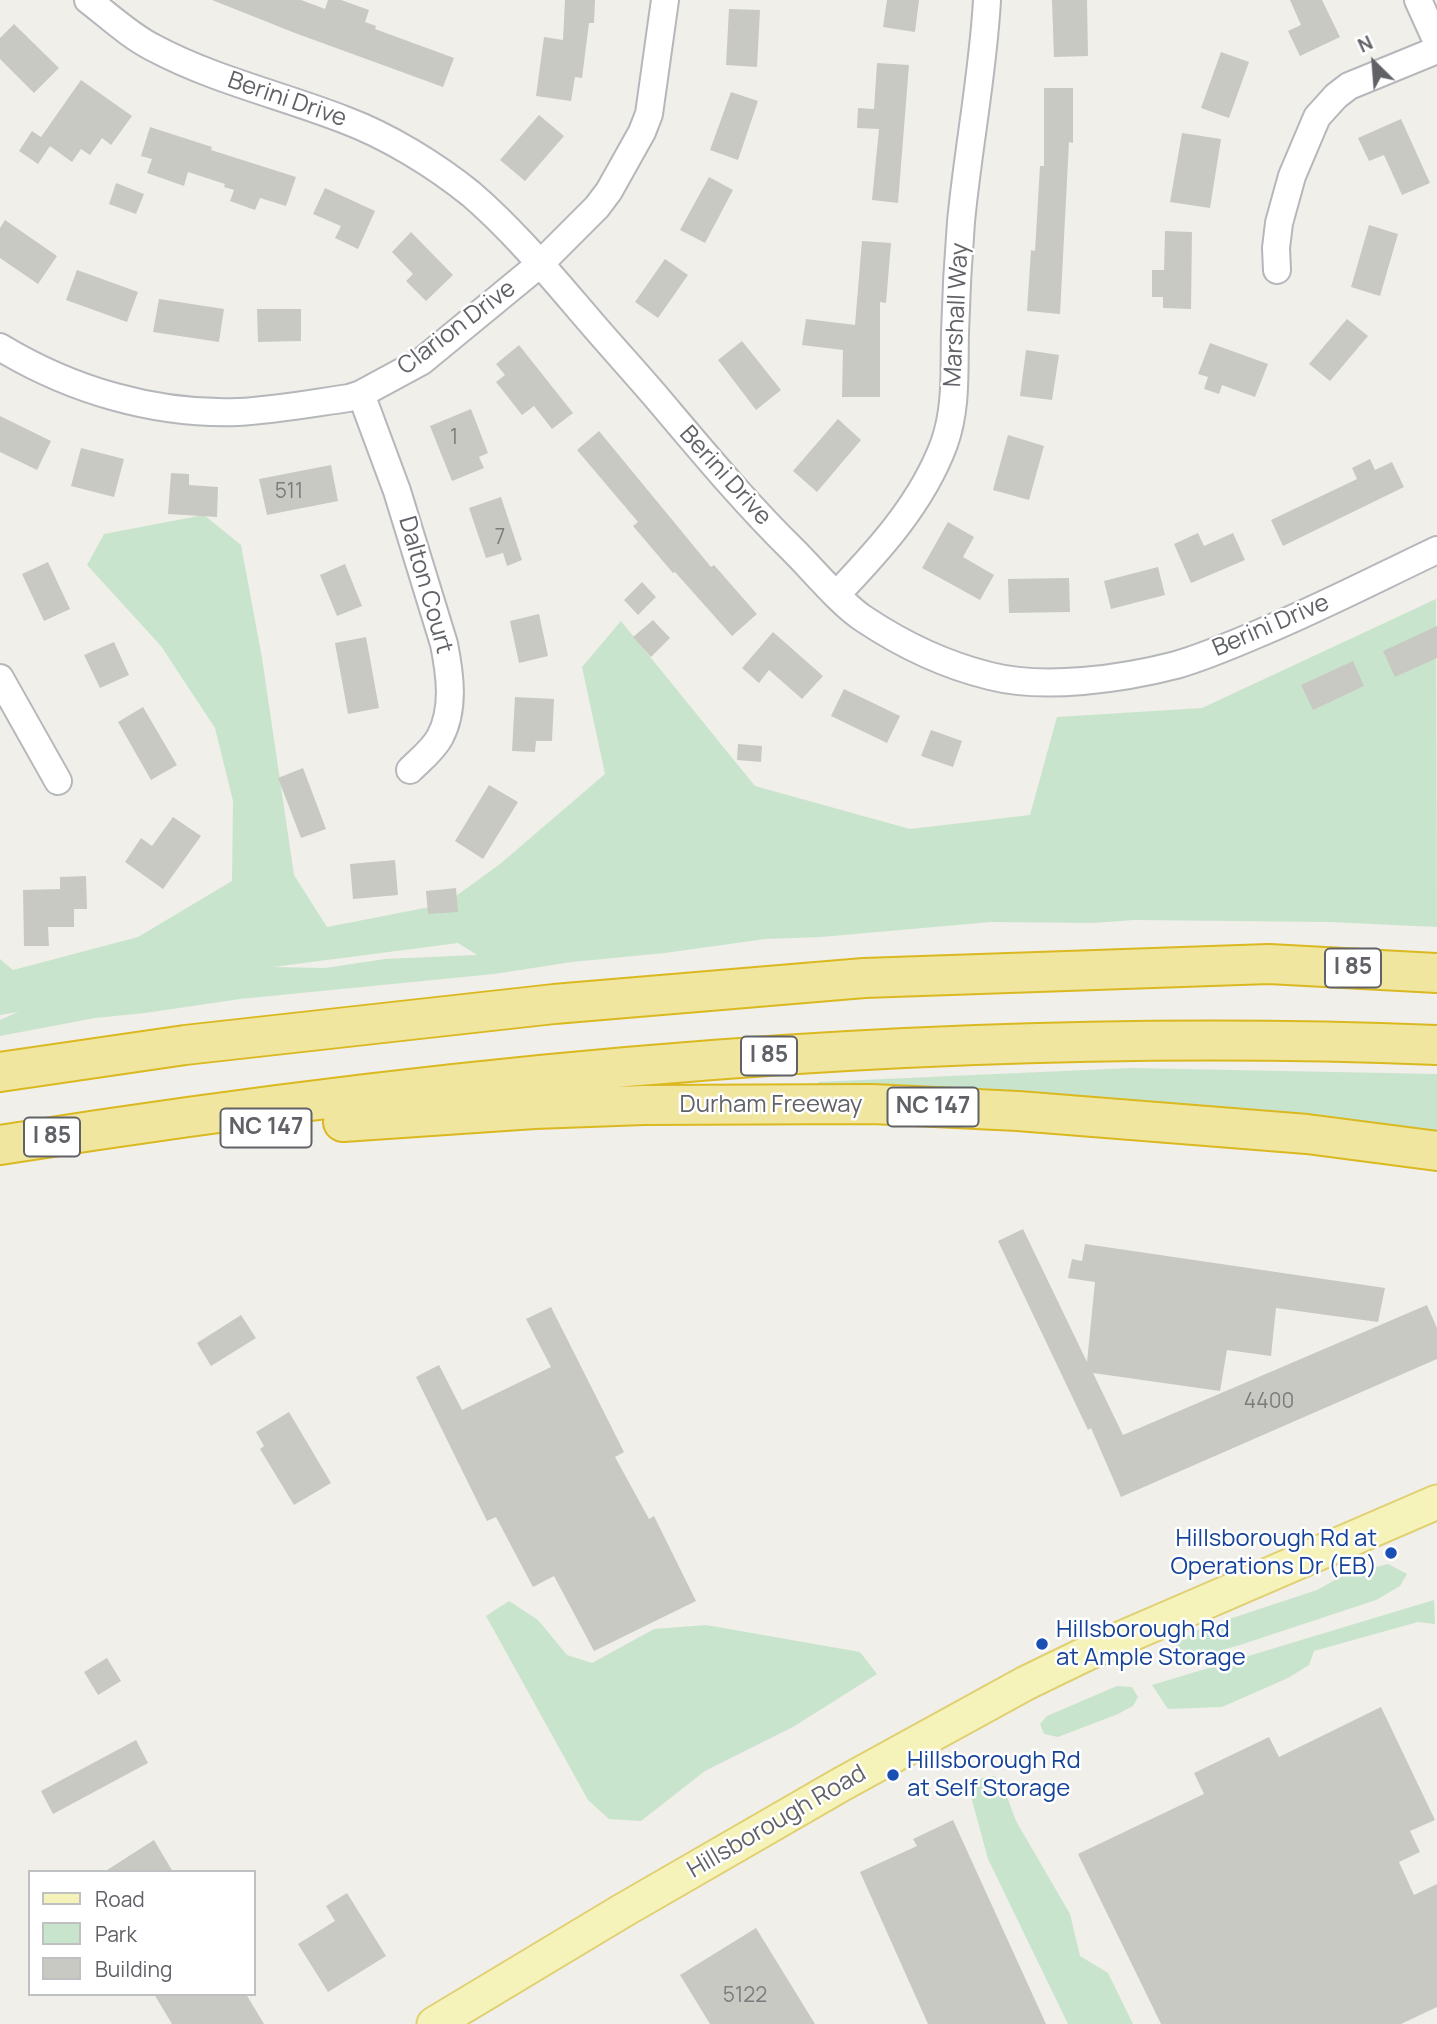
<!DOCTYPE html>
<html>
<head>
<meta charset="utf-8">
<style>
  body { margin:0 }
  #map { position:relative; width:1437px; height:2024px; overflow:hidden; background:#f0efe9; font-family:Manrope,sans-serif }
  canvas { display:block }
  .legend { position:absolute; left:28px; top:1870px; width:228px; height:126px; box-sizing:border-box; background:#fff; border:2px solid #bfc0c2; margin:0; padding:9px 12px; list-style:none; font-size:21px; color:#606267 }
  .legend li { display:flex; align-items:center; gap:14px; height:35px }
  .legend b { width:35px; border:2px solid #bfc0c2 }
  .north { position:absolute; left:1339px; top:28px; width:70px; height:70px; -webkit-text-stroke:5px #fff; paint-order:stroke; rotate:335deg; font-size:19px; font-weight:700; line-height:28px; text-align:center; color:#606267 }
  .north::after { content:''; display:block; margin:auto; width:24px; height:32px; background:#606267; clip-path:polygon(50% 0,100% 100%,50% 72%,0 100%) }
</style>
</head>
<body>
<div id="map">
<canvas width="1437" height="2024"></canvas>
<ul class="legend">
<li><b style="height:9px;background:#f5f3b9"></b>Road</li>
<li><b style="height:19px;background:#c9e4cd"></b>Park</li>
<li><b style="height:19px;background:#c9c9c3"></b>Building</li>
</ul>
<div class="north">N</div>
</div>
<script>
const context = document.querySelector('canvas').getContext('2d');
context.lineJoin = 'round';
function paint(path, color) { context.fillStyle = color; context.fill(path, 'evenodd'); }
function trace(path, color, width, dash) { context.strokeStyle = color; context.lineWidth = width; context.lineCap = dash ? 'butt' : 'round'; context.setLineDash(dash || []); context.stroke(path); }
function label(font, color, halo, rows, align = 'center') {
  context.font = font + ' Manrope,sans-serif'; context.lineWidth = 5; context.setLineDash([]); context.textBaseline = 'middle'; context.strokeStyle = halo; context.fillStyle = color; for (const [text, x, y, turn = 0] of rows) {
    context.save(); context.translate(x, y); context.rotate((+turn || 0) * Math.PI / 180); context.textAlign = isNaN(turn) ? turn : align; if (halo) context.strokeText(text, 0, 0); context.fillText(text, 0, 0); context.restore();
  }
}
const green = new Path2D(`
  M 204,515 L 241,545 L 262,658 L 294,875 L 327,927 L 445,904 L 500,864 L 605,774 L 582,667 L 621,621 L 755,786 L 910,829 L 1030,815 L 1057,717 L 1202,708 L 1436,599 L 1437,927 L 1329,922 L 1134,920 L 1093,923 L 991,922 L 821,937 L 765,939 L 665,953 L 572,962 L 494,974 L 240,999 L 145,1013 L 95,1018 L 0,1036 L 0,1020 L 18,1012 L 0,1015 L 0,959 L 13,970 L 138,937 L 232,881 L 233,801 L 215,728 L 161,646 L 87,565 L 104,534 ZM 458,943 L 477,955 L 385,959 L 325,968 L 273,967 Z
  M 1130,1068 L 1437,1074 L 1437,1136 L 821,1092 L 818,1082 Z
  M 1388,1564 L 1407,1574 L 1400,1586 L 1376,1600 L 1240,1645 L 1187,1660 L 1176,1654 L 1174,1645 L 1199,1629 L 1317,1590 L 1344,1575 Z
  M 1434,1600 L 1435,1624 L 1418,1622 L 1314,1651 L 1309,1665 L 1288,1678 L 1222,1707 L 1168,1709 L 1152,1685 Z
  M 509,1601 L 538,1620 L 567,1655 L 592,1663 L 654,1629 L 706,1625 L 860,1652 L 877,1674 L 793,1727 L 705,1771 L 641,1821 L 609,1819 L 588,1800 L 486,1616 Z
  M 1117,1686 L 1132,1687 L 1138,1697 L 1133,1706 L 1118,1714 L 1058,1737 L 1044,1734 L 1040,1724 L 1047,1716 Z
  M 995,1776 L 1005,1791 L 1016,1821 L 1070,1914 L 1080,1956 L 1108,1973 L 1133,2024 L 1068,2024 L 988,1859 L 969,1789 L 982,1778 Z`);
const building = new Path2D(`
  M 212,0 L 301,0 L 325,9 L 328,0 L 341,0 L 369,10 L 365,22 L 376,26 L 375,29 L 454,58 L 443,87 L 295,33 Z
  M 565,0 L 595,0 L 594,23 L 589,23 L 582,78 L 575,77 L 571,101 L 536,96 L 544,37 L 563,40 Z
  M 887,0 L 919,0 L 915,32 L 883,27 Z
  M 1052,0 L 1087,0 L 1088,56 L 1054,57 Z
  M 1290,0 L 1322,0 L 1340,37 L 1300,56 L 1288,31 L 1301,25 Z
  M 729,9 L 760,10 L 757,67 L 726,65 Z
  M 14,24 L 59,68 L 34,93 L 0,59 L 0,38 Z
  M 1221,52 L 1249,62 L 1229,118 L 1201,108 Z
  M 877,63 L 909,65 L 898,203 L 872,200 L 879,129 L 857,128 L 858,108 L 874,109 Z
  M 81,80 L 132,116 L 111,145 L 102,138 L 90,155 L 81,149 L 72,162 L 50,146 L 38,164 L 19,151 L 32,131 L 41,137 Z
  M 1044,88 L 1073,88 L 1073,143 L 1069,142 L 1060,314 L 1027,311 L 1031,250 L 1035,251 L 1040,166 L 1044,166 Z
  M 731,92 L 758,101 L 738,160 L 710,150 Z
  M 539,115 L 564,136 L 525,181 L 500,160 Z
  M 1401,119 L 1430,183 L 1402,195 L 1384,155 L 1369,161 L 1358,138 Z
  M 150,127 L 212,147 L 211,150 L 296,177 L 286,206 L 260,198 L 255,210 L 230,201 L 234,190 L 224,187 L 225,184 L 188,172 L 184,186 L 147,173 L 152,159 L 141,156 Z
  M 1182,133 L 1221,139 L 1210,208 L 1170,202 Z
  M 709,177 L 733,190 L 705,243 L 680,230 Z
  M 116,183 L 144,194 L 136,214 L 109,204 Z
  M 325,188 L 375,211 L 358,249 L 335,238 L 341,226 L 313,214 Z
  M 5,220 L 57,256 L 38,284 L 0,258 L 0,228 Z
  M 1369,225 L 1398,234 L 1380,296 L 1351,287 Z
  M 1165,231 L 1192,232 L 1191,309 L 1163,308 L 1163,297 L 1152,297 L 1152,270 L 1164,270 Z
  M 411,232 L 453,275 L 426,301 L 406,281 L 413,274 L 392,252 Z
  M 862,241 L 891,243 L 886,303 L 880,302 L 880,397 L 842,397 L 843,350 L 802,345 L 806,319 L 855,325 Z
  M 665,259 L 688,275 L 658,318 L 635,302 Z
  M 77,270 L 138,292 L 127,322 L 66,300 Z
  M 159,299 L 224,309 L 219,342 L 153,332 Z
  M 257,309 L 301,309 L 301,341 L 258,342 Z
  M 1347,319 L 1368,336 L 1330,381 L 1309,364 Z
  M 742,341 L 781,390 L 756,410 L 718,360 Z
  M 1210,343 L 1268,364 L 1255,397 L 1222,385 L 1219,394 L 1204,389 L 1208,377 L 1198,374 Z
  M 519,345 L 573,413 L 552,429 L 534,406 L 522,415 L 496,382 L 505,375 L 496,364 Z
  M 1026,350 L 1059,355 L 1052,400 L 1020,396 Z
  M 471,409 L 488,453 L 479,457 L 484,468 L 452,481 L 430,426 Z
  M 0,416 L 51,441 L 37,470 L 0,452 Z
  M 838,419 L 861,440 L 817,492 L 793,471 Z
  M 599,431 L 711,567 L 714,565 L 757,614 L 732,636 L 675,572 L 673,573 L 633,526 L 638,522 L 577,450 Z
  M 1008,435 L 1044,446 L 1029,500 L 993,490 Z
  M 81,448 L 124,459 L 114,497 L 71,486 Z
  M 1370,459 L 1375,470 L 1392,462 L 1404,487 L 1283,546 L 1271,520 L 1357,479 L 1352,468 Z
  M 331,465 L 338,501 L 267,515 L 259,479 Z
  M 171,473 L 189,474 L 189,485 L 218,487 L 217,517 L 168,514 Z
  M 501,497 L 522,560 L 507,566 L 503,553 L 486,558 L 469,508 Z
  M 948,522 L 974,537 L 963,557 L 994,575 L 980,600 L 922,568 Z
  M 1198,533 L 1204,546 L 1233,533 L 1245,560 L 1191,583 L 1174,544 Z
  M 48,562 L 70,609 L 44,621 L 22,574 Z
  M 345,564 L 362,606 L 337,616 L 320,575 Z
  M 1158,567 L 1165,595 L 1111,609 L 1104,581 Z
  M 1069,578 L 1070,612 L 1009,613 L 1008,579 Z
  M 642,582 L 656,597 L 638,615 L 624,600 Z
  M 539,614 L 548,656 L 519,663 L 510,621 Z
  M 653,620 L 670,638 L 651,657 L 633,637 Z
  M 1437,626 L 1437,658 L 1395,677 L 1383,651 Z
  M 773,632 L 823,676 L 802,699 L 769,670 L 759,683 L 742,668 Z
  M 366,637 L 379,708 L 348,714 L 335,643 Z
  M 114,642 L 129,675 L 100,688 L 84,655 Z
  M 1353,661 L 1364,686 L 1313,710 L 1301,685 Z
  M 844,689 L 900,716 L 887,743 L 831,716 Z
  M 515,697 L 554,699 L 552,741 L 536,741 L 535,752 L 512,751 Z
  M 143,707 L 177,765 L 151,780 L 118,722 Z
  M 931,730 L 962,741 L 953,767 L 921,756 Z
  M 738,744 L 762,746 L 761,762 L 737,760 Z
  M 303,768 L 326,829 L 301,838 L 278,778 Z
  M 489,785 L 518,802 L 483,859 L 455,841 Z
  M 173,817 L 201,836 L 163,889 L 125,862 L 141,838 L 152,846 Z
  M 395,860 L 398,895 L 353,899 L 350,864 Z
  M 86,876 L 87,909 L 74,909 L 74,927 L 48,927 L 49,946 L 24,946 L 23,890 L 60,889 L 60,877 Z
  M 456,888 L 458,912 L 428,914 L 426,891 Z
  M 1023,1229 L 1087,1362 L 1095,1282 L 1068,1278 L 1072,1259 L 1082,1261 L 1085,1244 L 1385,1288 L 1378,1322 L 1276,1308 L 1271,1356 L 1227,1350 L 1220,1391 L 1093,1373 L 1123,1435 L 1427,1305 L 1437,1328 L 1437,1359 L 1121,1497 L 1091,1428 L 1088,1430 L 998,1241 Z
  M 551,1307 L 624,1452 L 615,1457 L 649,1519 L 654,1516 L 696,1601 L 594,1651 L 554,1576 L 533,1587 L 496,1517 L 487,1521 L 416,1377 L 439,1365 L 462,1410 L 551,1367 L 526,1319 Z
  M 241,1315 L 256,1338 L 211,1366 L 197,1343 Z
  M 289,1412 L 331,1483 L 294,1505 L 260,1449 L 264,1446 L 256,1432 Z
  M 107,1658 L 121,1681 L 98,1695 L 84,1672 Z
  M 1381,1707 L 1435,1820 L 1410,1831 L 1420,1852 L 1399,1862 L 1414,1895 L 1437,1884 L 1437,2007 L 1401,2024 L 1161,2024 L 1078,1854 L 1204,1794 L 1194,1773 L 1269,1737 L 1279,1757 Z
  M 136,1740 L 148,1763 L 53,1814 L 41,1791 Z
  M 953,1820 L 1046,2024 L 928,2024 L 860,1872 L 917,1846 L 913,1839 Z
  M 154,1840 L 173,1872 L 104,1872 Z
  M 347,1893 L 386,1956 L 328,1992 L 298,1944 L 335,1921 L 326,1906 Z
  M 756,1928 L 815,2024 L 710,2024 L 680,1975 Z
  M 154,1994 L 246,1994 L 264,2024 L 172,2024 Z`);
const minor = new Path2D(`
  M 88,0 C 109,16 130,36 154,48 C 214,80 281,95 345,120 C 388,136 435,165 471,194 C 514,231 551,276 588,319 C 611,346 635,372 658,399 C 702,451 745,503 794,551 C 814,571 841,604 864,619 C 903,645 945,665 990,676 C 1044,690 1122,679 1176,665 C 1204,657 1232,645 1260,633 C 1320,608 1378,578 1437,550
  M 1418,0 L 1437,42
  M 1277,270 L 1276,248 L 1279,223 L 1292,176 L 1317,117 L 1336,96 L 1349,86 L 1437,50
  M 0,347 C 71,390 155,415 238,412 C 276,410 313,403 349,398 L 361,394 L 422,361 L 540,264 L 597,207 L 609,191 L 642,132 L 649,114 L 665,0
  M 361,394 L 397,491 L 444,644 C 450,674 455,709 440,737 C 433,750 420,760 410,770
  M 837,594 C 879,550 922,503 944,444 C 957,408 954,370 955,333 C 956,296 958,259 961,222 C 968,148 983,74 987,0
  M 0,678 L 58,781`);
const major = new Path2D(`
  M 434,2024 L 622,1911 L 842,1784 L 1026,1683 L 1092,1651 L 1437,1502`);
const highway = new Path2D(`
  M 0,1072 L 185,1045 L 554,1004 L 864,978 L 1269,964 L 1437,973
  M 343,1122 L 534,1109 L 644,1105 L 872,1104 L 1018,1111 L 1169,1123 L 1307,1134 L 1437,1151
  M 0,1145 C 474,1070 956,1026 1437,1045`);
const markers = [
  [1391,1553,7,"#1a4fb4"],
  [1042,1644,7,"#1a4fb4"],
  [893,1775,7,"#1a4fb4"]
];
const numberNames = [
  ["1",454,438],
  ["511",289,492],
  ["7",500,538],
  ["4400",1269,1402],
  ["5122",745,1996]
];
const shields = [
  [1353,968,56],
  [769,1056,56],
  [933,1107,91],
  [266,1128,91],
  [52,1137,56]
];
const shieldNames = [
  ["I 85",1353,968],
  ["I 85",769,1056],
  ["NC 147",933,1107],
  ["NC 147",266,1128],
  ["I 85",52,1137]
];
const streetNames = [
  ["Berini Drive",287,100,19],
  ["Marshall Way",957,315,-87],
  ["Clarion Drive",457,328,-37],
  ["Berini Drive",725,476,48],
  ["Dalton Court",425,585,74],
  ["Berini Drive",1271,626,-23],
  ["Durham Freeway",771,1105],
  ["Hillsborough Road",777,1822,-30]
];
const transitNames = [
  ["Hillsborough Rd at",1377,1539,"right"],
  ["Operations Dr (EB)",1377,1567,"right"],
  ["Hillsborough Rd",1056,1630],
  ["at Ample Storage",1056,1658],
  ["Hillsborough Rd",907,1761],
  ["at Self Storage",907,1789]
];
paint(green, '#c9e4cd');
paint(building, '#c9c9c3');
trace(minor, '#b6b7bb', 30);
trace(major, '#e0d072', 37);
trace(highway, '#dab81f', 42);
trace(minor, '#fff', 26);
trace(major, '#f5f3b9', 33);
trace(highway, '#f0e6a0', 38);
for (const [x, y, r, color] of markers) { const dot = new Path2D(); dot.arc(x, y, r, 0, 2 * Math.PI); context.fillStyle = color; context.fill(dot); trace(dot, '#fff', 2.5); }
label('21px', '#7a7c7e', null, numberNames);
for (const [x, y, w] of shields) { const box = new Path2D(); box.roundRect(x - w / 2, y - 19.5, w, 39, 5); context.fillStyle = '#fff'; context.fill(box); trace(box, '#606267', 2); }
label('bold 23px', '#606267', null, shieldNames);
label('24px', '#606267', '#fff', streetNames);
label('24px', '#164399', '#fff', transitNames, 'left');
</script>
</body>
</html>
